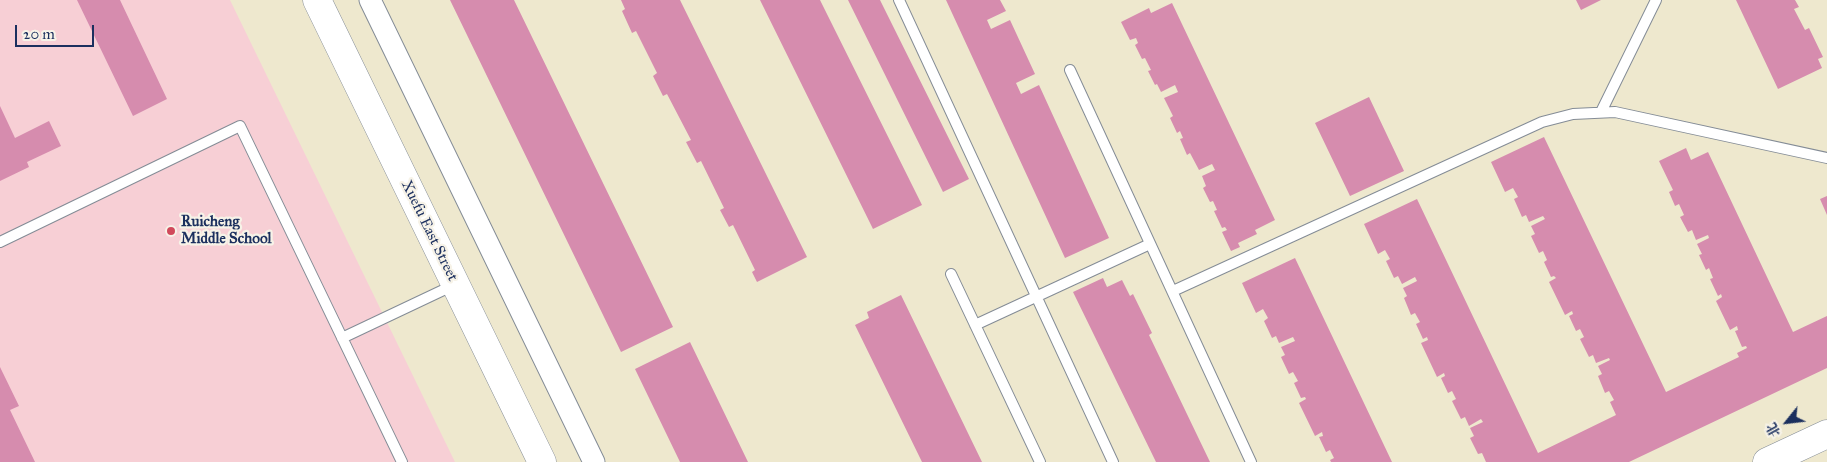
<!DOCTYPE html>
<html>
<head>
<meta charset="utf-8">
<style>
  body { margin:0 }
  #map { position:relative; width:1827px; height:462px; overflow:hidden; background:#eee8ce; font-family:"IM FELL Great Primer","Noto Serif SC",serif }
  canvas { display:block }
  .north { position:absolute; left:1762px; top:397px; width:50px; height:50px; -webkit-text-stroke:4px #f7f3e8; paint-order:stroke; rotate:241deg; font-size:14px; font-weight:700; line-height:20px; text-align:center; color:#1b2f5e }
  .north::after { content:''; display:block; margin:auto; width:18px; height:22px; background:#1b2f5e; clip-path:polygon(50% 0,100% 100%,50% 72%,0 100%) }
  .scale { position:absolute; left:15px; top:25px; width:79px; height:22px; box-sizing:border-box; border:2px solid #1b2f5e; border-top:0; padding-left:6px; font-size:15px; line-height:18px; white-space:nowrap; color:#1b2f5e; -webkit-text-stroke:4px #f7f3e8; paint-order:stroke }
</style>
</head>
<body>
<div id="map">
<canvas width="1827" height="462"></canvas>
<div class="north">北</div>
<div class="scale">20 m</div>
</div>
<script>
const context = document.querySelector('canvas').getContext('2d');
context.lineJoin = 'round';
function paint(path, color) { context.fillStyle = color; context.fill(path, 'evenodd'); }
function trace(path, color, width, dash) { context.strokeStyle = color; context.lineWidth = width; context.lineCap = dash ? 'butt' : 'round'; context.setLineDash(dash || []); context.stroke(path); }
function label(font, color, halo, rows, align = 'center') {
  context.font = font + ' "IM FELL Great Primer",serif'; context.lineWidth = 4.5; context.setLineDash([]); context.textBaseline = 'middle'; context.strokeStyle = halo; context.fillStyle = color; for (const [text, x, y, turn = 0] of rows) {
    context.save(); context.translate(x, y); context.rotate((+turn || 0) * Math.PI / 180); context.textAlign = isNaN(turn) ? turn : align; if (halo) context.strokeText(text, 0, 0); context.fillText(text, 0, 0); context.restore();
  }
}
const built = new Path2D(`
  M 0,0 L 230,0 L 455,462 L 0,462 Z`);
const building = new Path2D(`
  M 77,0 L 120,0 L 167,99 L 133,116 Z
  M 450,0 L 514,0 L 673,327 L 621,352 Z
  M 621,0 L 680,0 L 807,257 L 757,282 L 752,272 L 755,270 L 733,225 L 729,227 L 720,210 L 724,208 L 701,161 L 697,163 L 686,142 L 691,140 L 667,94 L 663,96 L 653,76 L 657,73 L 636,31 L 632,33 L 622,11 L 625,9 Z
  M 760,0 L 820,0 L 922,205 L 873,229 Z
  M 848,0 L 880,0 L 969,179 L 943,192 Z
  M 946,0 L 1000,0 L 1006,11 L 987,20 L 991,29 L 1010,20 L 1035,74 L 1016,83 L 1021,94 L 1039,85 L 1109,238 L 1065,258 Z
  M 1576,0 L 1601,0 L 1581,10 Z
  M 1736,0 L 1795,0 L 1799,7 L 1794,9 L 1805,30 L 1809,28 L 1823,57 L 1818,59 L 1822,68 L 1778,89 Z
  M 1172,3 L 1275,220 L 1255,230 L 1257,234 L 1238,243 L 1240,247 L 1231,251 L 1222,232 L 1227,230 L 1225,227 L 1222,228 L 1214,211 L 1217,210 L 1213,201 L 1210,202 L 1203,188 L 1206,186 L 1202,176 L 1215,170 L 1212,164 L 1199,170 L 1190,153 L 1187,155 L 1180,139 L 1183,138 L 1180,131 L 1177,133 L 1170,118 L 1173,116 L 1164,98 L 1178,92 L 1175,85 L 1161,92 L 1157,84 L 1155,85 L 1148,71 L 1151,70 L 1145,58 L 1142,59 L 1135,45 L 1138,43 L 1136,38 L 1130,40 L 1121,22 L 1149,8 L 1151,13 Z
  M 1369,97 L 1404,171 L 1350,196 L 1315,123 Z
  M 0,106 L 15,138 L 49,121 L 61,146 L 27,162 L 29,167 L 0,181 Z
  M 1544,137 L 1666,392 L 1739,357 L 1737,353 L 1747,348 L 1746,346 L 1742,347 L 1735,331 L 1738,330 L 1737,326 L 1730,330 L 1716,301 L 1722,297 L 1721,294 L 1718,296 L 1710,279 L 1713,278 L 1709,268 L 1706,270 L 1699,255 L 1702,254 L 1697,244 L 1709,238 L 1708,235 L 1696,240 L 1692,230 L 1688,232 L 1680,217 L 1684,215 L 1679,204 L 1675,206 L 1669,192 L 1673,190 L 1659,161 L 1686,148 L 1691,160 L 1708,152 L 1793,332 L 1827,316 L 1827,368 L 1629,462 L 1486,462 L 1482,453 L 1478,454 L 1470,438 L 1474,436 L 1470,428 L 1483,422 L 1481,419 L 1469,426 L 1465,417 L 1461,419 L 1452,401 L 1456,399 L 1452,391 L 1448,393 L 1441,378 L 1445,376 L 1444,373 L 1437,377 L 1421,343 L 1428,340 L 1427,337 L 1423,339 L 1416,324 L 1420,322 L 1415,313 L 1411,315 L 1404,298 L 1407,296 L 1403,288 L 1417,281 L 1415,277 L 1402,284 L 1398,276 L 1394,278 L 1386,261 L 1390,259 L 1385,250 L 1378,254 L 1364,224 L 1417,199 L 1538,453 L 1616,415 L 1610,402 L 1614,400 L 1609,391 L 1605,393 L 1598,376 L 1602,374 L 1598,366 L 1610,360 L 1609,358 L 1596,363 L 1593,355 L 1589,357 L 1580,339 L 1584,337 L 1580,329 L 1576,331 L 1569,316 L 1573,314 L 1572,311 L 1565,315 L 1549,282 L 1556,278 L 1554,276 L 1551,277 L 1544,262 L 1547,260 L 1543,251 L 1539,253 L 1531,236 L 1535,234 L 1531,226 L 1545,219 L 1543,216 L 1529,222 L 1526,215 L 1522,217 L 1514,199 L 1518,197 L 1513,188 L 1505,192 L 1491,162 Z
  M 1827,196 L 1827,215 L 1820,199 Z
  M 1295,258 L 1392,462 L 1331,462 L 1330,460 L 1334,458 L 1330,450 L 1326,452 L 1319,437 L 1323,436 L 1322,432 L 1315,436 L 1299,403 L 1306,399 L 1305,397 L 1301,398 L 1294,383 L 1298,381 L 1293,372 L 1289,374 L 1281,357 L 1285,355 L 1281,347 L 1295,341 L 1293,337 L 1279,343 L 1276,336 L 1272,338 L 1264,321 L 1268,318 L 1263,309 L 1256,313 L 1242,283 Z
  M 1103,278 L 1107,287 L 1122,280 L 1130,296 L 1133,294 L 1152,333 L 1149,335 L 1210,462 L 1156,462 L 1073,292 Z
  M 901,295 L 982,462 L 922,462 L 855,325 L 869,318 L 867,312 Z
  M 690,342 L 748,462 L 680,462 L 635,369 Z
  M 0,367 L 19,406 L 10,410 L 35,462 L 0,462 Z`);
const lane = new Path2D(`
  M 899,0 L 1113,462
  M 1070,70 L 1251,462
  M 1601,112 L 1656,0
  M 0,242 L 240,126 L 402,462
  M 951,274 L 1040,462
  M 1173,291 L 1542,122 L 1573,114 L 1615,112 L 1827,158
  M 975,325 L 1150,244
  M 342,338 L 454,285`);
const street = new Path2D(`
  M 370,0 L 594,462`);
const secondary = new Path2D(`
  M 317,0 L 542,462
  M 1767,462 L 1827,434`);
const markers = [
  [171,231,5,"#d1495b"]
];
const poiNames = [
  ["Ruicheng",181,222],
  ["Middle School",181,239]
];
const streetNames = [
  ["Xuefu East Street",429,231,64]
];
paint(built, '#f7cfd5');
paint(building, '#d68cae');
trace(lane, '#848c96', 12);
trace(street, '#848c96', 23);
trace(secondary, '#848c96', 29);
trace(lane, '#fff', 10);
trace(street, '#fff', 21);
trace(secondary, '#fff', 28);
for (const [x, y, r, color] of markers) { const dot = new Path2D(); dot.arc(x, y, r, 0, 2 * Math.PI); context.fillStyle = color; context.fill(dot); trace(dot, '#f7f3e8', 2); }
label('bold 15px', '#1b2f5e', '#f7f3e8', poiNames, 'left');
label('15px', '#1b2f5e', '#f7f3e8', streetNames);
</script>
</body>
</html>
